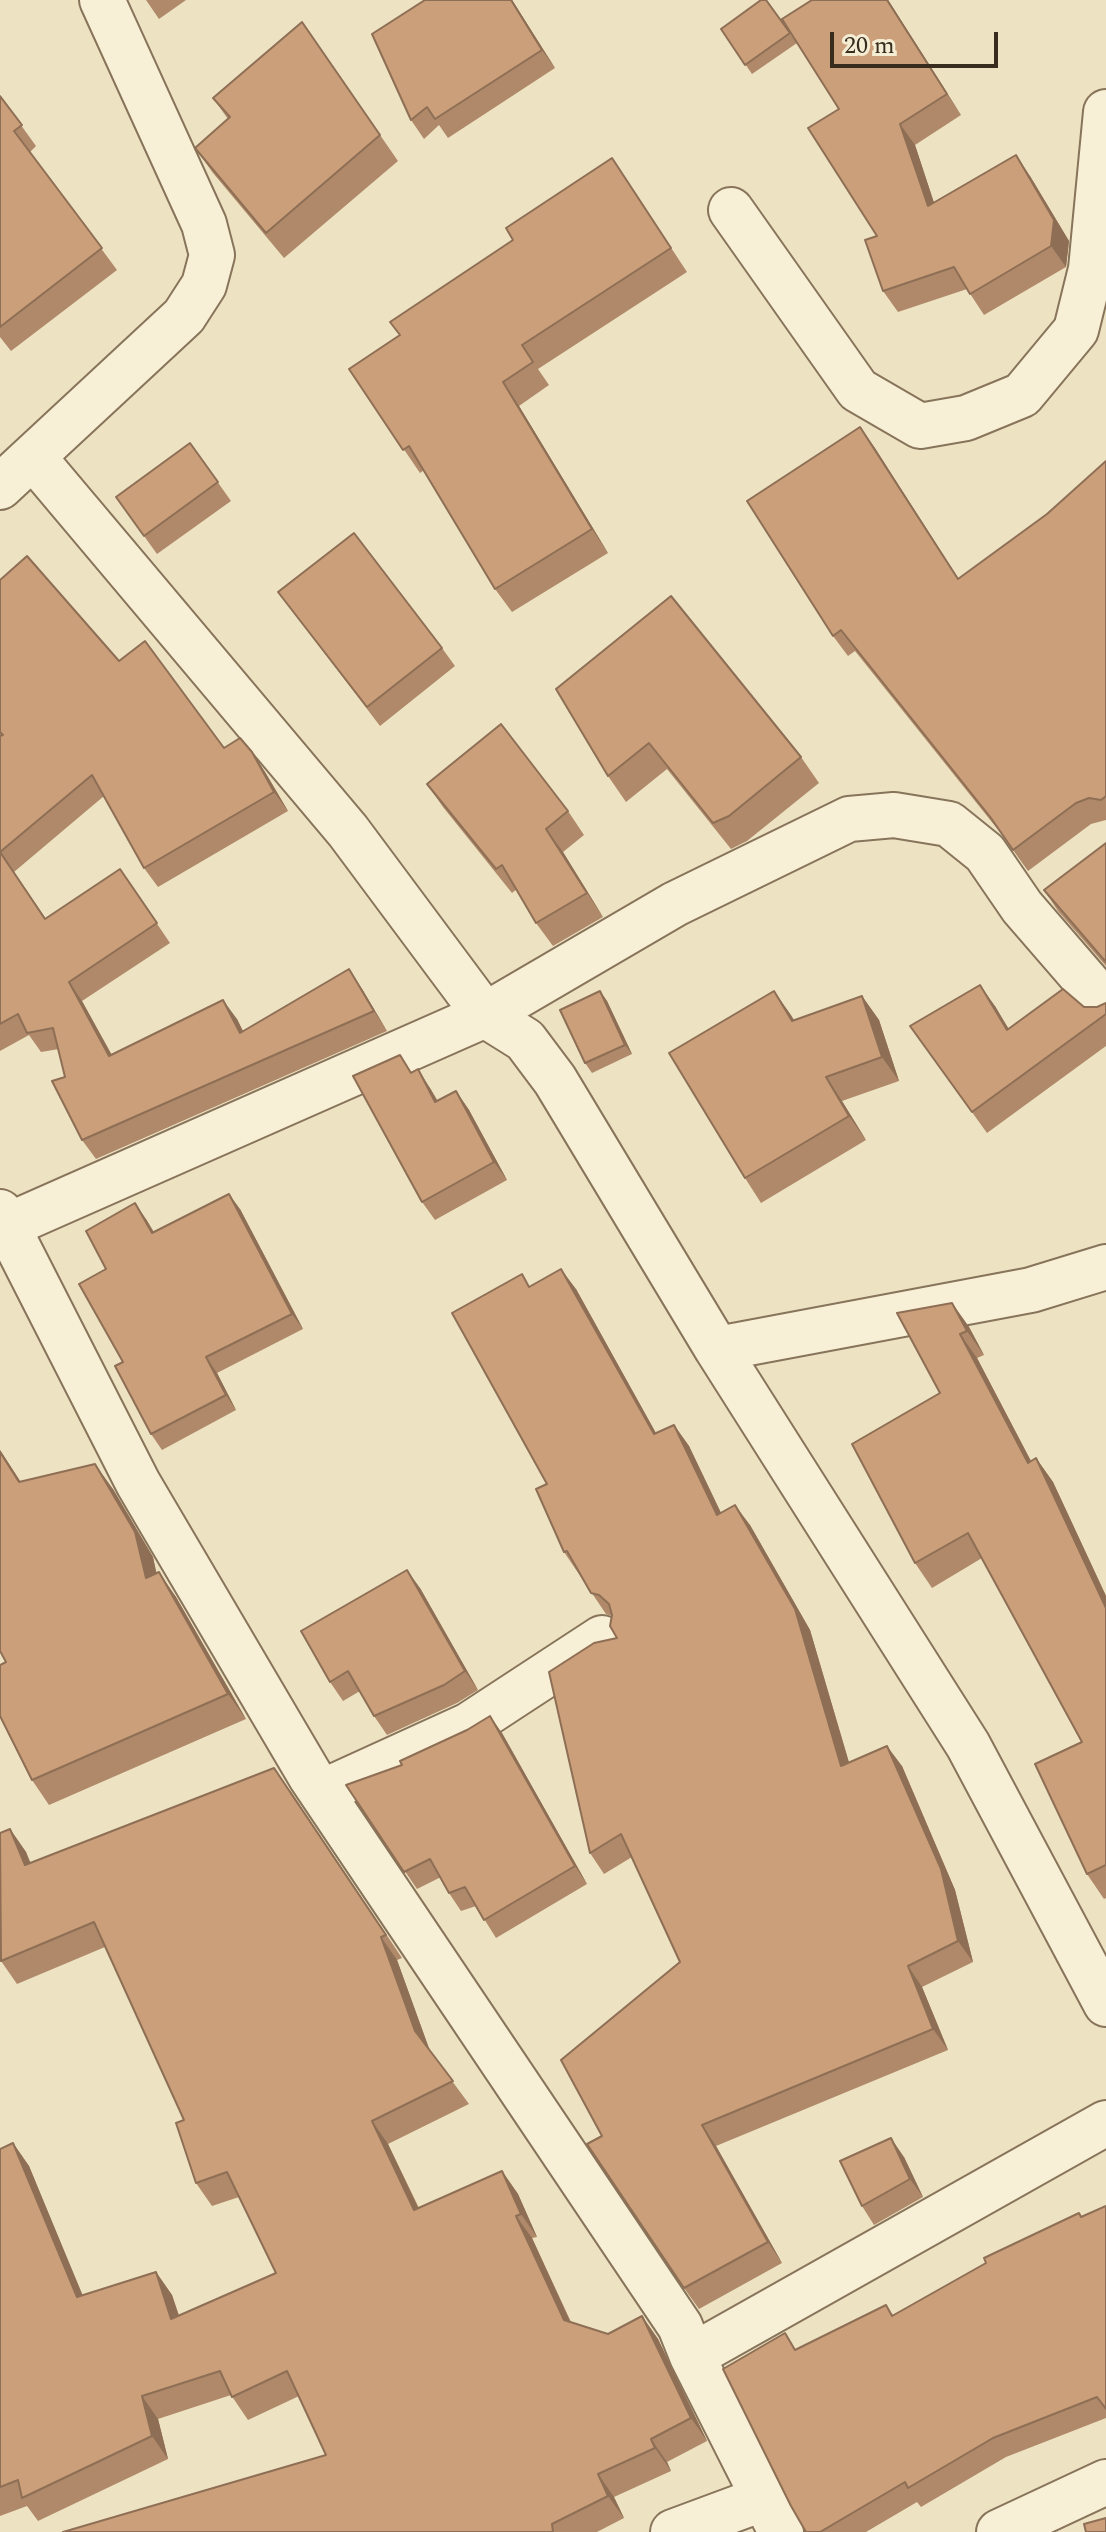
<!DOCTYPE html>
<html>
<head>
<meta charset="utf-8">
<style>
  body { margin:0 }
  #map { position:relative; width:1106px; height:2532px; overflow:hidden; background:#ede3c3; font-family:Spectral,serif }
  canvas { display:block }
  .scale { position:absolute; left:830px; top:32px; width:168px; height:36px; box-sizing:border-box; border:4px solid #372c1e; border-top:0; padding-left:10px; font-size:24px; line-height:28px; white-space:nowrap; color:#372c1e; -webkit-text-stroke:6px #f5edd3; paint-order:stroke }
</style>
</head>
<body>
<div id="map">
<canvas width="1106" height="2532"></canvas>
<div class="scale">20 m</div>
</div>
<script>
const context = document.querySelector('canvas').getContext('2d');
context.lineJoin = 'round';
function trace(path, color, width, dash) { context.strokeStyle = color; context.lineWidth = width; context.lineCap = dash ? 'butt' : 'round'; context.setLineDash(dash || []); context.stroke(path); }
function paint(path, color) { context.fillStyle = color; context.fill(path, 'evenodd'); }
const street = new Path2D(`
  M 731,210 L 858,390 L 920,426 L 966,418 L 1022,395 L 1076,330 L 1091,269 L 1106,112
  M 33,457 L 348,831 L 485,1015 L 525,1040 L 555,1080 L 717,1349 L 968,1745 L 1106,2004
  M 0,487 L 184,316 L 204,285 L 212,255 L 204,224 L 102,0
  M 0,1212 L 138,1483 L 311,1777 L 680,2326 L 692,2356 L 781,2532
  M 0,1229 L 485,1015 L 675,904 L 849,819 L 894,815 L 949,824 L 985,853 L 1022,907 L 1106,1004
  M 717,1349 L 1031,1290 L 1106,1267
  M 322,1792 L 469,1725 L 602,1638
  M 692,2356 L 1106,2123
  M 673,2532 L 762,2499
  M 999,2532 L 1106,2482`);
const wall = new Path2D(`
  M 146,0 L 186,0 L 159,19 Z
  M 425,0 L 512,0 L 555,68 L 448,138 L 439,125 L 424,139 L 411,120 Z
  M 766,0 L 797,43 L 752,74 L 721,29 Z
  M 812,0 L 888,0 L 961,115 L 915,145 L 934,203 L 1030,176 L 1069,241 L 1066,267 L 984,315 L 967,289 L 898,312 L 883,291 L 877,236 L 839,109 Z
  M 302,22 L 398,161 L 284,258 L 213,173 L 195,148 L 228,119 L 213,98 Z
  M 0,96 L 36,146 L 30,152 L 117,270 L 11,351 L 0,337 Z
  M 612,158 L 687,272 L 538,369 L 549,385 L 519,406 L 608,553 L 512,612 L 495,589 L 424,470 L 420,473 L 349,369 L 399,335 Z
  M 860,427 L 958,579 L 1047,514 L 1106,461 L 1106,820 L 1091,824 L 1028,871 L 1003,836 L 855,651 L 848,656 L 833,636 Z
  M 190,443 L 231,501 L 157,554 L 116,497 Z
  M 0,580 L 119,661 L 224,748 L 252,752 L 265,772 L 288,811 L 158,887 L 144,868 L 104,796 L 14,872 L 46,919 L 120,869 L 170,943 L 82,1001 L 112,1055 L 237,1019 L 243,1031 L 362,989 L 387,1031 L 96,1159 L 82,1140 L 59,1049 L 41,1052 L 29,1035 L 0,1051 Z
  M 278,592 L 442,648 L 455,666 L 380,726 Z
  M 556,689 L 801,757 L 819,783 L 747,841 L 731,849 L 667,769 L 626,802 L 608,776 Z
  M 427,784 L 568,811 L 584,835 L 563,852 L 603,917 L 553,946 L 536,923 L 517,889 L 512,893 L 443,807 Z
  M 1106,843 L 1106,966 L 1058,911 L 1044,890 Z
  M 600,991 L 607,1001 L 632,1054 L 592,1073 L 585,1063 Z
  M 862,996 L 879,1020 L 899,1081 L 842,1101 L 866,1140 L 761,1203 L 745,1178 L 794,1020 Z
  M 1106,1003 L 1106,1046 L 987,1133 L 910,1026 L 995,1006 L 1008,1029 L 1084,1007 L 1097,1007 Z
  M 412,1072 L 430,1088 L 438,1101 L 456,1091 L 469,1110 L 507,1180 L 435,1220 L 422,1202 Z
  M 240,1209 L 303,1329 L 217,1373 L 236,1410 L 162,1450 L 151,1434 L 123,1362 L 106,1269 L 146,1219 L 154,1232 Z
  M 531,1286 L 576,1289 L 656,1433 L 674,1425 L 689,1446 L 721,1513 L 750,1525 L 810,1630 L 849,1762 L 902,1766 L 955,1890 L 973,1962 L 922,1987 L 948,2050 L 716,2146 L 782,2263 L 699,2309 L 684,2288 L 602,2136 L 680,1962 L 632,1857 L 604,1874 L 590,1853 L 617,1638 L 612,1616 L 606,1614 L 564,1552 L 547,1484 Z
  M 952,1303 L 969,1327 L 984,1355 L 977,1358 L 1031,1461 L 1036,1458 L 1053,1482 L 1106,1596 L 1106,1898 L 1104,1899 L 1087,1874 L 1082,1742 L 982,1558 L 932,1588 L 915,1563 Z
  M 0,1450 L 20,1481 L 113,1489 L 153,1557 L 156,1573 L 176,1597 L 246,1719 L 49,1805 L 32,1780 L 6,1662 L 0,1651 Z
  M 420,1588 L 478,1690 L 457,1703 L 387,1735 L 374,1716 L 360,1691 L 343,1701 L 330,1682 Z
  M 502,1733 L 587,1884 L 496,1938 L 476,1906 L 461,1911 L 449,1893 L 441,1877 L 417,1889 L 346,1785 Z
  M 290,1790 L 402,1958 L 397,1960 L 430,2051 L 469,2104 L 388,2144 L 419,2208 L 502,2171 L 518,2194 L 537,2237 L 532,2238 L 571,2322 L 608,2334 L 642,2316 L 658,2339 L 707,2441 L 667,2462 L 671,2471 L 614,2497 L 624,2518 L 597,2532 L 63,2532 L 326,2455 L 299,2396 L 248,2420 L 231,2395 L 158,2419 L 168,2459 L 38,2521 L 27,2506 L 0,2516 L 0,2149 L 13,2143 L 29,2166 L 82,2296 L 156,2272 L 172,2295 L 179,2315 L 276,2273 L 239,2197 L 212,2206 L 196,2183 L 184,2120 L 105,1947 L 17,1984 L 1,1961 L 10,1829 L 26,1852 L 30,1863 Z
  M 904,2157 L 923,2197 L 874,2225 L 862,2206 Z
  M 1106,2206 L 1106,2418 L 1006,2457 L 921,2507 L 917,2502 L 866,2532 L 806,2532 L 886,2305 L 893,2315 L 1082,2217 Z`);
const shadedWall = new Path2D(`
  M 511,0 L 512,0 L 555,68 L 542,50 Z
  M 887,0 L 888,0 L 961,115 L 947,94 Z
  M 900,124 L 915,145 L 942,227 L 928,206 Z
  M 1016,155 L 1030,176 L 1069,241 L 1066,267 L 1051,246 Z
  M 503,382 L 519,406 L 608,553 L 592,529 Z
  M 860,427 L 875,448 L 972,600 L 958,579 Z
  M 252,752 L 265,772 L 288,811 L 274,792 Z
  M 546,829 L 563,852 L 603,917 L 587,893 Z
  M 349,969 L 362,989 L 387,1031 L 374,1011 Z
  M 69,982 L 82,1001 L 123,1076 L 109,1056 Z
  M 980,985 L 995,1006 L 1022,1051 L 1007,1030 Z
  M 600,991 L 607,1001 L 632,1054 L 625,1045 Z
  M 774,991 L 791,1015 L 809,1045 L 792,1021 Z
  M 862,996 L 879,1020 L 899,1081 L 882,1057 Z
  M 223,1000 L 237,1019 L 253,1052 L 240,1033 Z
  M 418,1069 L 430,1088 L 448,1121 L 435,1102 Z
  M 826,1077 L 842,1101 L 866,1140 L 849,1116 Z
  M 456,1091 L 469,1110 L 507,1180 L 494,1162 Z
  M 229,1194 L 240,1209 L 303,1329 L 292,1314 Z
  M 135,1203 L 146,1219 L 163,1249 L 152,1233 Z
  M 561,1269 L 576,1289 L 668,1455 L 654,1434 Z
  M 952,1303 L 969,1327 L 984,1355 L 967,1331 Z
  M 960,1334 L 977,1358 L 1045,1488 L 1028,1463 Z
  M 206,1357 L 217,1373 L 236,1410 L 226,1395 Z
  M 674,1425 L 689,1446 L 732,1536 L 717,1515 Z
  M 0,1450 L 37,1507 L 19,1482 L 0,1452 Z
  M 1036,1458 L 1053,1482 L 1106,1596 L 1106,1608 Z
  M 95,1464 L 113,1489 L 153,1557 L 163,1603 L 146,1578 Z
  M 735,1505 L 750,1525 L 810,1630 L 856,1787 L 841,1766 Z
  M 407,1570 L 420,1588 L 478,1690 L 465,1671 Z
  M 159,1572 L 176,1597 L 246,1719 L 228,1694 Z
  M 490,1716 L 502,1733 L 587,1884 L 575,1866 Z
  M 887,1746 L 902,1766 L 955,1890 L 973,1962 L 958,1941 Z
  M 10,1829 L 26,1852 L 41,1888 L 25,1865 Z
  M 381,1937 L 397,1960 L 431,2054 L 415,2031 Z
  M 908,1966 L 922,1987 L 948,2050 L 933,2029 Z
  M 372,2121 L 388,2144 L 430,2233 L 414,2210 Z
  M 702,2125 L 716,2146 L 782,2263 L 768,2242 Z
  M 891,2138 L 904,2157 L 923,2197 L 910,2179 Z
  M 13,2143 L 29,2166 L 93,2320 L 77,2297 Z
  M 502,2171 L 518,2194 L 537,2237 L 521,2214 Z
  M 516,2216 L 532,2238 L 580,2343 L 564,2320 Z
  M 156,2272 L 172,2295 L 187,2342 L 171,2319 Z
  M 642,2316 L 658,2339 L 707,2441 L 691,2418 Z
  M 142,2396 L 158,2419 L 168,2459 L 152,2436 Z
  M 651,2439 L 667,2462 L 671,2471 L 655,2448 Z
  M 598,2474 L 614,2497 L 624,2518 L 608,2496 Z`);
const building = new Path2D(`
  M 425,0 L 511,0 L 542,50 L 435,119 L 427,107 L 411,120 L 372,34 Z
  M 761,0 L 766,0 L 790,33 L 745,65 L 721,29 Z
  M 812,0 L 887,0 L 947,94 L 900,124 L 928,206 L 1016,155 L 1054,220 L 1051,246 L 970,294 L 954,267 L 883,291 L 865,240 L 877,236 L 808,128 L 839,109 L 782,19 Z
  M 302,22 L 380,135 L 266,233 L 195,148 L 230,117 L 213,98 Z
  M 0,96 L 22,125 L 14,131 L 102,248 L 0,327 Z
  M 612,158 L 671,248 L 522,345 L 533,362 L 503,382 L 592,529 L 495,589 L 409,446 L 403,450 L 349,369 L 400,335 L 390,322 L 513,240 L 506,228 Z
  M 860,427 L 958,579 L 1047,514 L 1106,461 L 1106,796 L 1101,800 L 1089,798 L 1076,803 L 1013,850 L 991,818 L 841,630 L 833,636 L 747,501 Z
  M 190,443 L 218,482 L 144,536 L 116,497 Z
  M 354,533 L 442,648 L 367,707 L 278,592 Z
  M 27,556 L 119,661 L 145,641 L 224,748 L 240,738 L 252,752 L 274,792 L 144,868 L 92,775 L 0,852 L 45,919 L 120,869 L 157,923 L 69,982 L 109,1056 L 223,1000 L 240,1033 L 349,969 L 374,1011 L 82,1140 L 52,1081 L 65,1077 L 53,1028 L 27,1033 L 18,1014 L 0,1024 L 0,736 L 3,735 L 0,732 L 0,580 Z
  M 671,596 L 801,757 L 729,816 L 713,823 L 649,743 L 608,776 L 556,689 Z
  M 501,724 L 568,811 L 546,829 L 587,893 L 536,923 L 502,865 L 496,869 L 427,784 Z
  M 1106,843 L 1106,962 L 1044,890 Z
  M 980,985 L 1007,1030 L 1063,989 L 1084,1007 L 1097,1007 L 1106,1003 L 1106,1014 L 972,1112 L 910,1026 Z
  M 600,991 L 625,1045 L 585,1063 L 560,1010 Z
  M 774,991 L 792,1021 L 862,996 L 882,1057 L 826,1077 L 849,1116 L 745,1178 L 669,1053 Z
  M 400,1055 L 411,1073 L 418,1069 L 435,1102 L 456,1091 L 494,1162 L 422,1202 L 353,1076 Z
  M 229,1194 L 292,1314 L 206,1357 L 226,1395 L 151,1434 L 115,1366 L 123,1362 L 79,1284 L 106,1269 L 86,1231 L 135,1203 L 152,1233 Z
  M 561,1269 L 654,1434 L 674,1425 L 717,1515 L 735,1505 L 795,1609 L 841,1766 L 887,1746 L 941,1869 L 958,1941 L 908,1966 L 933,2029 L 702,2125 L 768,2242 L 684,2288 L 587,2144 L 602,2136 L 561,2060 L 680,1962 L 621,1834 L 590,1853 L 549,1672 L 594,1643 L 617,1638 L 610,1626 L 612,1615 L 609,1604 L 599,1595 L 591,1593 L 567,1551 L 564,1552 L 536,1489 L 547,1484 L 452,1313 L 522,1274 L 529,1287 Z
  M 952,1303 L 967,1331 L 960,1334 L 1028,1463 L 1036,1458 L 1106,1608 L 1106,1865 L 1087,1874 L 1035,1764 L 1082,1742 L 968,1533 L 915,1563 L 852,1444 L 940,1393 L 897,1313 Z
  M 0,1452 L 19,1482 L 95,1464 L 135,1532 L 146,1578 L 159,1572 L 228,1694 L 32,1780 L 0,1716 L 0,1665 L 6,1662 L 0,1651 Z
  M 407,1570 L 465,1671 L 444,1685 L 374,1716 L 348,1671 L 330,1682 L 301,1631 Z
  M 490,1716 L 575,1866 L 484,1920 L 465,1887 L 449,1893 L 430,1859 L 404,1872 L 346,1785 L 402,1765 L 400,1761 L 467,1730 Z
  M 274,1768 L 386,1935 L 381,1937 L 415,2031 L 453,2081 L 372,2121 L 414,2210 L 502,2171 L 521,2214 L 516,2216 L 564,2320 L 608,2334 L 642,2316 L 691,2418 L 651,2439 L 655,2448 L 598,2474 L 608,2496 L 552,2524 L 553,2532 L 63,2532 L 326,2455 L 287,2371 L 232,2397 L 220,2371 L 142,2396 L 152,2436 L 22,2498 L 18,2480 L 0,2487 L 0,2149 L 13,2143 L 77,2297 L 156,2272 L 171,2319 L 276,2273 L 227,2172 L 196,2183 L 176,2123 L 184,2120 L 94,1922 L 1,1961 L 0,1833 L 10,1829 L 25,1865 Z
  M 891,2138 L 910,2179 L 862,2206 L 840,2161 Z
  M 1106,2206 L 1106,2409 L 1097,2397 L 993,2438 L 908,2488 L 905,2482 L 820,2532 L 806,2532 L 791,2506 L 723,2369 L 785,2333 L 795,2350 L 886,2305 L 892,2316 L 986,2263 L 984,2258 L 1079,2213 L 1081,2217 Z
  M 1106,2518 L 1106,2532 L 1086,2532 L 1084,2524 Z`);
trace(street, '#87745a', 48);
trace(street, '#f8f0d6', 44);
paint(wall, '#af8969');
paint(shadedWall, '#8e6f55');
paint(building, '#cb9f7a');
trace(building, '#8e6f55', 2);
</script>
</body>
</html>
